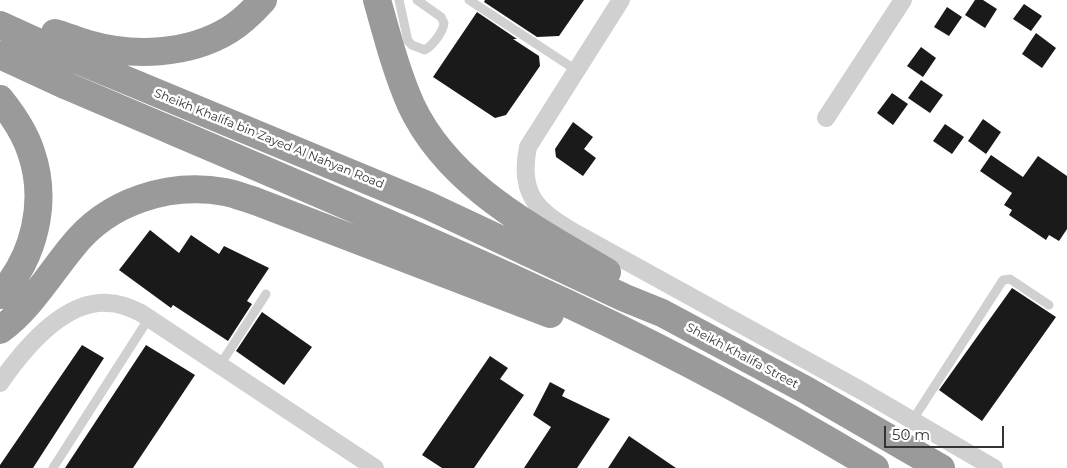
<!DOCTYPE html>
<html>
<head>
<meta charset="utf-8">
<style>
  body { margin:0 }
  #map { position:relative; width:1067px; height:468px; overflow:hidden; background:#fff; font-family:Montserrat,sans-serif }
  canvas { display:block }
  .scale { position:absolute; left:884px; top:426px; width:120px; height:22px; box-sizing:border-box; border:2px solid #333; border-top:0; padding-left:6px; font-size:15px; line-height:18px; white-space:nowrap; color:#333; -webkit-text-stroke:4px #fff; paint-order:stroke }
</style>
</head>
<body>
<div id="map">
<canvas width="1067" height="468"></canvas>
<div class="scale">50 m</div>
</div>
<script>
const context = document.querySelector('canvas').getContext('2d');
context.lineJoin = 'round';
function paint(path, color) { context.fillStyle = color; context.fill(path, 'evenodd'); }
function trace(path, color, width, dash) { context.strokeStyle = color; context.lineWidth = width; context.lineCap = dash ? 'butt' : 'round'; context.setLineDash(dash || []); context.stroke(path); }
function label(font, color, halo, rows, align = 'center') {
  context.font = font + ' Montserrat,sans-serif'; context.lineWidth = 5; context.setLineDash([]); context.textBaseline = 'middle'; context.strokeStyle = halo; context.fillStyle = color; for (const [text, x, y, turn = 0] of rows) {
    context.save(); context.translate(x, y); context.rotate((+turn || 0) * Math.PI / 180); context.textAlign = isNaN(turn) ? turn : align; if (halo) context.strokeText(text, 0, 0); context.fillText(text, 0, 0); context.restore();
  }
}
const building = new Path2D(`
  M 485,0 L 584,0 L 559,36 L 537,37 L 484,2 Z
  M 975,0 L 983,0 L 997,9 L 985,28 L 965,15 Z
  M 1024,4 L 1042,16 L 1031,31 L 1013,19 Z
  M 947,7 L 962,17 L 949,36 L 934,27 Z
  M 477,12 L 517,39 L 513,39 L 539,56 L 540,66 L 506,115 L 495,118 L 433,77 Z
  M 1036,33 L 1056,48 L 1042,68 L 1022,54 Z
  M 921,47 L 936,58 L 923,77 L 907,66 Z
  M 921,80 L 943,95 L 930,113 L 908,98 Z
  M 892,93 L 908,104 L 893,125 L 877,113 Z
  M 983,119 L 1001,132 L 986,154 L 968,141 Z
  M 573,122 L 593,137 L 584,149 L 596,158 L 583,176 L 556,157 L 555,149 Z
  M 945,124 L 964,137 L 952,154 L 933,141 Z
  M 991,155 L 1023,177 L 1038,156 L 1067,176 L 1067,229 L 1059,241 L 1049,235 L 1046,240 L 1009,215 L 1012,210 L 1004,205 L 1012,193 L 980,171 Z
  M 150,230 L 179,253 L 191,235 L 219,254 L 224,246 L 269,268 L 247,301 L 252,304 L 228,341 L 173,305 L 171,308 L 119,270 Z
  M 1012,288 L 1056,317 L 982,421 L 939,390 Z
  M 262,312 L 312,347 L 284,385 L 236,351 Z
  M 82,345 L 104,358 L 33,468 L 0,468 L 0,465 Z
  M 146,345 L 195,375 L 133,468 L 65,468 Z
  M 490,356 L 508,368 L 500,379 L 524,395 L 474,468 L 442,468 L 422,455 Z
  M 550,382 L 565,390 L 562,396 L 610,419 L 577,468 L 524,468 L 551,427 L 533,415 Z
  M 629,436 L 676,468 L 608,468 Z`);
const lane = new Path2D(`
  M 399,0 L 408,41 L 412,45 L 425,50 C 433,45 443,32 444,23 L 441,17 L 417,0
  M 469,0 L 576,70
  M 220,365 L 266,294
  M 912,421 L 1003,280 L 1010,279 L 1049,305
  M 53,468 L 149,318`);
const street = new Path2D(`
  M 621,0 L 528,147 C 518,196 538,211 577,234 L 862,391 L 994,468
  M 826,118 L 903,0
  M 0,383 C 23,350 64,300 108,303 C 120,303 131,308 141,313 L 375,468`);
const highway = new Path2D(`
  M 377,0 C 387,35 396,71 411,105 C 449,186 534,228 607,272
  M 0,25 L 68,56 L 427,205 L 625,298 L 662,313 L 806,390 L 941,468
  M 55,33 C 66,36 77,41 88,44 C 133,57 188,55 229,30 C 242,22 253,11 263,0
  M 0,55 L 67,86 C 219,151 373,215 525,284 C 645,338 762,400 875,468
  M 0,99 C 12,114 25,133 31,152 C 48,201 35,257 0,295
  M 0,330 C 30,308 49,275 72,247 C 108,201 169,182 225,192 C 235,194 245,198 255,201 L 550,314`);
const streetNames = [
  ["Sheikh Khalifa bin Zayed Al Nahyan Road",269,139,22],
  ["Sheikh Khalifa Street",742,356,28]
];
paint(building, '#1a1a1a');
trace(lane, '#d0d0d0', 9);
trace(street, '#d0d0d0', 18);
trace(highway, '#9a9a9a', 28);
label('12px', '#333', '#fff', streetNames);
</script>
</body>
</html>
